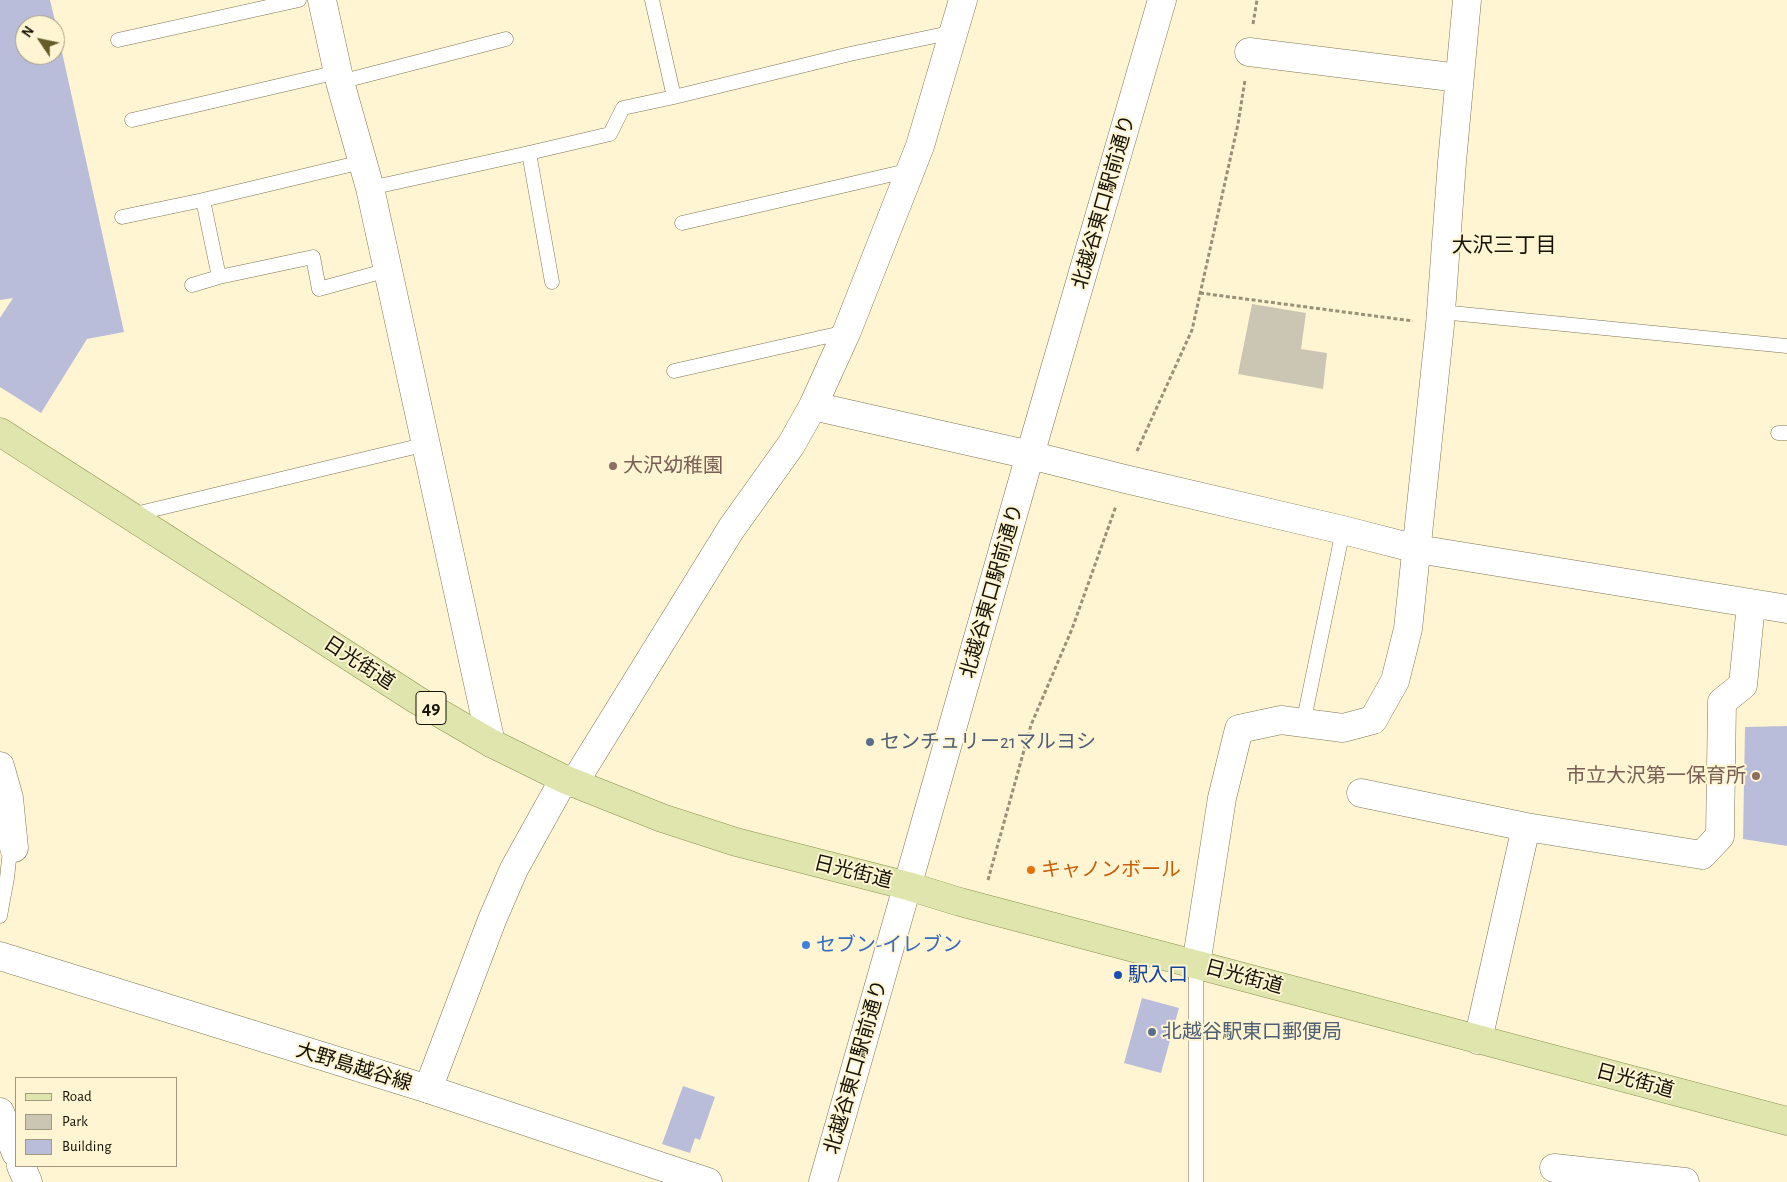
<!DOCTYPE html>
<html>
<head>
<meta charset="utf-8">
<style>
  body { margin:0 }
  #map { position:relative; width:1787px; height:1182px; overflow:hidden; background:#fff5d2; font-family:"Alegreya Sans",sans-serif }
  canvas { display:block }
  .legend { position:absolute; left:15px; top:1077px; width:162px; height:90px; box-sizing:border-box; background:#fff5d2; border:1px solid #a19a80; margin:0; padding:6px 9px; list-style:none; font-size:15px; color:#141105 }
  .legend li { display:flex; align-items:center; gap:10px; height:25px }
  .legend b { width:25px; border:1px solid #a19a80 }
  .north { position:absolute; left:15px; top:15px; width:50px; height:50px; box-sizing:border-box; background:#fff5d2; border:1px solid #a19a80; border-radius:50%; rotate:304deg; font-size:14px; font-weight:700; line-height:20px; text-align:center; color:#141105 }
  .north::after { content:''; display:block; margin:auto; width:18px; height:22px; background:#655c29; clip-path:polygon(50% 0,100% 100%,50% 72%,0 100%) }
</style>
</head>
<body>
<div id="map">
<canvas width="1787" height="1182"></canvas>
<ul class="legend">
<li><b style="height:6px;background:#dfe5ac"></b>Road</li>
<li><b style="height:14px;background:#cbc6b3"></b>Park</li>
<li><b style="height:14px;background:#babdda"></b>Building</li>
</ul>
<div class="north">N</div>
</div>
<script>
const context = document.querySelector('canvas').getContext('2d');
context.lineJoin = 'round';
function paint(path, color) { context.fillStyle = color; context.fill(path, 'evenodd'); }
function trace(path, color, width, dash) { context.strokeStyle = color; context.lineWidth = width; context.lineCap = dash ? 'butt' : 'round'; context.setLineDash(dash || []); context.stroke(path); }
function label(font, color, halo, rows, align = 'center') {
  context.font = font + ' "Alegreya Sans","Noto Sans JP",sans-serif'; context.lineWidth = 4; context.setLineDash([]); context.textBaseline = 'middle'; context.strokeStyle = halo; context.fillStyle = color; for (const [text, x, y, turn = 0] of rows) {
    context.save(); context.translate(x, y); context.rotate((+turn || 0) * Math.PI / 180); context.textAlign = isNaN(turn) ? turn : align; if (halo) context.strokeText(text, 0, 0); context.fillText(text, 0, 0); context.restore();
  }
}
const green = new Path2D(`
  M 1252,304 L 1306,313 L 1301,349 L 1327,353 L 1323,389 L 1238,374 Z`);
const building = new Path2D(`
  M 0,0 L 50,0 L 56,25 L 25,25 L 25,55 L 55,55 L 56,25 L 124,332 L 87,339 L 41,413 L 0,387 L 0,318 L 13,298 L 0,300 Z
  M 1787,726 L 1787,846 L 1743,839 L 1745,727 Z
  M 1142,998 L 1179,1008 L 1161,1073 L 1124,1063 Z
  M 683,1086 L 715,1097 L 700,1140 L 695,1138 L 690,1153 L 662,1144 Z`);
const path = new Path2D(`
  M 1253,24 L 1257,0
  M 1200,293 L 1413,321
  M 1137,451 L 1192,330 L 1238,124 L 1245,80
  M 988,880 L 1031,725 L 1072,629 L 1116,506`);
const lane = new Path2D(`
  M 652,0 L 674,97
  M 118,40 L 299,0
  M 340,82 L 506,39
  M 132,120 L 338,72
  M 529,153 L 552,282
  M 370,188 L 529,153 L 610,134 L 623,108 L 674,97 L 850,54 L 954,32
  M 203,200 L 219,277
  M 122,217 L 203,200 L 362,162
  M 682,223 L 911,170
  M 192,285 L 219,277 L 313,257 L 319,289 L 388,270
  M 1441,312 L 1787,346
  M 674,371 L 846,332
  M 1778,433 L 1787,433
  M 131,515 L 427,444
  M 1303,724 L 1343,530
  M 0,916 L 7,878 L 10,850 L 14,848
  M 1196,965 L 1196,1182`);
const street = new Path2D(`
  M 322,0 L 340,82 L 370,188 L 491,743
  M 1249,52 L 1459,78
  M 813,406 L 1030,455 L 1125,479 L 1343,530 L 1417,549 L 1787,609
  M 0,766 L 9,798 L 14,848
  M 574,783 L 731,529 L 791,445 L 813,406 L 847,331 L 920,146 L 963,0
  M 1361,793 L 1526,827 L 1702,855 L 1720,836 L 1722,702 L 1743,685 L 1751,604
  M 1196,965 L 1222,798 L 1239,729 L 1281,720 L 1343,728 L 1373,720 L 1395,681 L 1408,629 L 1440,325 L 1452,162 L 1467,0
  M 1478,1040 L 1526,827
  M 428,1089 L 492,920 L 514,869 L 564,779
  M 0,1112 L 16,1153
  M 21,1166 L 28,1182
  M 1554,1168 L 1685,1182`);
const secondary = new Path2D(`
  M 0,956 L 428,1089 L 708,1182
  M 823,1182 L 1030,455 L 1162,0`);
const primary = new Path2D(`
  M 0,432 L 417,700 L 491,743 L 564,779 L 662,818 L 736,842 L 908,886 L 960,902 L 1787,1121`);
const markers = [
  [613,466,5,"#8d6e63"],
  [870,742,5,"#5c6f8a"],
  [1756,776,5,"#8d6e63"],
  [1031,870,5,"#e8710a"],
  [806,945,5,"#3f7fe0"],
  [1118,975,5,"#1a4fb4"],
  [1152,1032,5,"#5c6f8a"]
];
const shields = [
  [431,708,30]
];
const shieldNames = [
  ["49",431,708]
];
const streetNames = [
  ["北越谷東口駅前通り",1104,202,-74],
  ["北越谷東口駅前通り",992,591,-74],
  ["日光街道",359,663,33],
  ["日光街道",853,872,14],
  ["日光街道",1244,977,15],
  ["大野島越谷線",354,1067,17],
  ["北越谷東口駅前通り",856,1067,-74],
  ["日光街道",1635,1081,15]
];
const educationNames = [
  ["大沢幼稚園",623,466],
  ["市立大沢第一保育所",1746,776,"right"]
];
const serviceNames = [
  ["センチュリー21マルヨシ",880,742],
  ["北越谷駅東口郵便局",1162,1032]
];
const foodNames = [
  ["キャノンボール",1041,870]
];
const shopNames = [
  ["セブン-イレブン",816,945]
];
const transitNames = [
  ["駅入口",1128,975]
];
const neighbourhoodNames = [
  ["大沢三丁目",1504,246]
];
paint(green, '#cbc6b3');
paint(building, '#babdda');
trace(lane, '#7c7454', 15);
trace(street, '#7c7454', 29);
trace(secondary, '#7c7454', 29);
trace(primary, '#8a904d', 29);
trace(path, '#989178', 3, [4, 2.5]);
trace(lane, '#fff', 14);
trace(street, '#fff', 28);
trace(secondary, '#fff', 28);
trace(primary, '#dfe5ac', 28);
for (const [x, y, r, color] of markers) { const dot = new Path2D(); dot.arc(x, y, r, 0, 2 * Math.PI); context.fillStyle = color; context.fill(dot); trace(dot, '#fff5d2', 2); }
for (const [x, y, w] of shields) { const box = new Path2D(); box.roundRect(x - w / 2, y - 16.5, w, 33, 4); context.fillStyle = '#fff5d2'; context.fill(box); trace(box, '#141105', 1); }
label('bold 19px', '#141105', null, shieldNames);
label('20px', '#141105', '#fff5d2', streetNames);
label('20px', '#785e54', '#fff5d2', educationNames, 'left');
label('20px', '#4e5e75', '#fff5d2', serviceNames, 'left');
label('20px', '#c56008', '#fff5d2', foodNames, 'left');
label('20px', '#366cbe', '#fff5d2', shopNames, 'left');
label('20px', '#164399', '#fff5d2', transitNames, 'left');
label('21px', '#141105', '#fff5d2', neighbourhoodNames);
</script>
</body>
</html>
